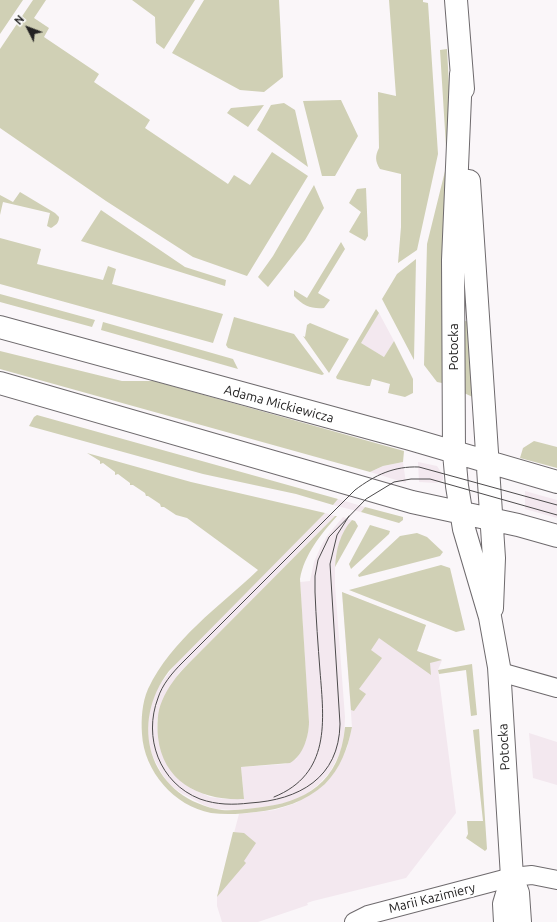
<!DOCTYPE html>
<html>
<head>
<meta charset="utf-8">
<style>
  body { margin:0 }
  #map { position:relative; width:557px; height:922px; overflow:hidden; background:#faf6f9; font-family:Ubuntu,sans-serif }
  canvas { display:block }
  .north { position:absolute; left:8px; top:8px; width:40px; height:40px; -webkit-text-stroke:3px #fff; paint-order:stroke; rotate:312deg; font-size:11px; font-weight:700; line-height:16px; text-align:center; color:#232222 }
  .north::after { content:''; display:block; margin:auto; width:14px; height:18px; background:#232222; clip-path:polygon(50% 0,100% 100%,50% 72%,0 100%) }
</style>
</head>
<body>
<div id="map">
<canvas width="557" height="922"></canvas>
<div class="north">N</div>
</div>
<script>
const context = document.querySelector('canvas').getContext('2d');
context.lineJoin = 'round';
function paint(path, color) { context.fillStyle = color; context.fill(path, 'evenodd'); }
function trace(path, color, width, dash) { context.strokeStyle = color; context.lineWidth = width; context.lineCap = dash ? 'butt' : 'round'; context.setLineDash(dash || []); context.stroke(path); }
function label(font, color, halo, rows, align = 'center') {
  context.font = font + ' Ubuntu,sans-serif'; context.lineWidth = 4; context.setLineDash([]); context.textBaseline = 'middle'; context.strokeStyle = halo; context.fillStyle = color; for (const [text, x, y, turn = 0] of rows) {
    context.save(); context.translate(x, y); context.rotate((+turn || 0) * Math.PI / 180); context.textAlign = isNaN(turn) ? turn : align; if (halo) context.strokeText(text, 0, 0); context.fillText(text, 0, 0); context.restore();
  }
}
const built = new Path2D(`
  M 379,313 L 394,341 L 384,357 L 360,343 Z
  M 403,462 L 406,483 L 370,472 L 383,466 Z
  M 418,462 L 437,466 L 443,475 L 443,480 L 436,483 L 419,482 Z
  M 525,491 L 557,500 L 557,518 L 525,509 Z
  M 338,499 L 365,507 L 361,512 L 333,505 Z
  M 325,513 L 335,516 L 178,674 L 157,720 L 157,726 L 162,754 L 174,774 L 192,789 L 210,797 L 225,799 L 244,799 L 241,767 L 285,764 L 296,759 L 306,741 L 309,727 L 300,582 L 310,581 L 314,562 L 321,546 L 327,536 L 343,517 L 352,520 L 341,538 L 336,555 L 335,567 L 335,585 L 345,717 L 344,739 L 340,753 L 330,772 L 319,784 L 305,795 L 293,801 L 267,807 L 234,810 L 215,809 L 204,805 L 181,793 L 170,785 L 162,774 L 153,757 L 149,745 L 147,731 L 150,705 L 156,690 L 180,658 Z
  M 342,592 L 426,625 L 417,651 L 442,660 L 438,670 L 456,813 L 406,878 L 313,901 L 307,903 L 308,905 L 258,922 L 222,922 L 217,906 L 217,897 L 239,814 L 275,810 L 296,803 L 326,783 L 337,767 L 347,748 L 352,727 Z
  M 529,733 L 557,742 L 557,785 L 533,778 Z`);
const green = new Path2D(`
  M 0,0 L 23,0 L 0,34 Z
  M 33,0 L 46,0 L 34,18 L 49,28 L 44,37 L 99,74 L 94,82 L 150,120 L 145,128 L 228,184 L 234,175 L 250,185 L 272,152 L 308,176 L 247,276 L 193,257 L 106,201 L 0,128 L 0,49 Z
  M 132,0 L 195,0 L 164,49 L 156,43 L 155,17 Z
  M 204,0 L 279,0 L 283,77 L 264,92 L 240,90 L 172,53 Z
  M 389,0 L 423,0 L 423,2 L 428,3 L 438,154 L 417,250 L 398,263 L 401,227 L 401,174 L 380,169 C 375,161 375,156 379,148 L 378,92 L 396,96 Z
  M 447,49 L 452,141 L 442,260 L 442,383 L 437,382 L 424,365 L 427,244 L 447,163 L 440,50 Z
  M 341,100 L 358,136 L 335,176 L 322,176 L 303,101 Z
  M 284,103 L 295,110 L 308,167 L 257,130 L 271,105 Z
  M 264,105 L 248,127 L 227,113 L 231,108 Z
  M 314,185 L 324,208 L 305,240 L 268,287 L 258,277 L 273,256 Z
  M 366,188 L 368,236 L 365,241 L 349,232 L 361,212 L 349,203 L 357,189 Z
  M 20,192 L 55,213 L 59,217 C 59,223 56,225 51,228 L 47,226 L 50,213 L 3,202 L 0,215 L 0,195 L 13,202 Z
  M 101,210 L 185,267 L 226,280 L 225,286 L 81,241 Z
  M 0,238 L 41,249 L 37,264 L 103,280 L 108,266 L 116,269 L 112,284 L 223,314 L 213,343 L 0,284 Z
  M 341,242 L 345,249 L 318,293 L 330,300 L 324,308 C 312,309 303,306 294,296 L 294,290 L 307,298 Z
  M 416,259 L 414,360 L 382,299 L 397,274 Z
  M 0,294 L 95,320 L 92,327 L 0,302 Z
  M 376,309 L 379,313 L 361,343 L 384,357 L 394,341 L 413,379 L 413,393 L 405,397 L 388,393 L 390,384 L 372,379 L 370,386 L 367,386 L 337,379 L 336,377 Z
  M 234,317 L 294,334 L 324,374 L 322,375 L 228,348 L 226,345 Z
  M 465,321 L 471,322 L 477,399 L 464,393 Z
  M 103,322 L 233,359 L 238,369 L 101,330 Z
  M 310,323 L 349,339 L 329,373 L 303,336 L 305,337 L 307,325 Z
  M 0,351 L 122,381 L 154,381 L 404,451 L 403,462 L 383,466 L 370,472 L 0,369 Z
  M 37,415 L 338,499 L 333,505 L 296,494 L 203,474 L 29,426 L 34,417 Z
  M 534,441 L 557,447 L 557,468 L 520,458 L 523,448 Z
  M 87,453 L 191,482 L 325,513 L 169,671 C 129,723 148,794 216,809 C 228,812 242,809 255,808 C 306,803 340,782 345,727 L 352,727 C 348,748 340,769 325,784 C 305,802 282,809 256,812 C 241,814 226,815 211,813 C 174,806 144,771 142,734 C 141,719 142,703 148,689 C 172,639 219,607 258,570 L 187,518 L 176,515 L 164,507 L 161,507 L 160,504 L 148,496 L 146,496 L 145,493 L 133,485 L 130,485 L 130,483 L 118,474 L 115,475 L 115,472 L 103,463 L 100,464 L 100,461 Z
  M 365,507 L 403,517 L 403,520 L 399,523 L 361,512 Z
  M 335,516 L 337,516 C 321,534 304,555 300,579 L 309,722 C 309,736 303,756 290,763 L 241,767 L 244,799 C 202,801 163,783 158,737 C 157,725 157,712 162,701 C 168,687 177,675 188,664 Z
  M 352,520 L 355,521 L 358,526 L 335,567 C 336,550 340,533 352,520 Z
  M 370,525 L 390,531 L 389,534 L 351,569 L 349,564 Z
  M 417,533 L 427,537 L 443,552 L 440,556 L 359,577 L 358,575 L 400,536 Z
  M 441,565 L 450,568 L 465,630 L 456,632 L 349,590 Z
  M 342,592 L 426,625 L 417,651 L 442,660 L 430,663 L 431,675 L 379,638 L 371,650 L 382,658 L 359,689 L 366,694 L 354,711 L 351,710 Z
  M 472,664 L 477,715 L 471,716 L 466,670 L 439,674 L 438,670 Z
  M 479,729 L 487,849 L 485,851 L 466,838 L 468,834 L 467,821 L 483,821 L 473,730 Z
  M 233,832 L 244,833 L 256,843 L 244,861 L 246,863 L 217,897 Z`);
const minor = new Path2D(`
  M 500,672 L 557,688
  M 354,922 L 368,915 L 512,877 L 532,875 L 557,880`);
const tertiary = new Path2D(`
  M 456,0 L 463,89
  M 461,74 L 453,260 L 454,453 L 457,486 L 464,529 L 490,617 L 499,667 L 512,877 L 504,904 L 505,922
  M 469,181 L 494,558 L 492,608
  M 0,327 L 410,439 L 557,482
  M 0,383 L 412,502 L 518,525 L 557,536
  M 513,880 L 518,893 L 520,922`);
const tram = new Path2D(`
  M 349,516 L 337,535 L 330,564 L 340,724 C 339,778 299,800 250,803 C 233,805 217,805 200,799 C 159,783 143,737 158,698 C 162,685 172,673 182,663 L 355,490 C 375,475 394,466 419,467 L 557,505
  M 274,797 C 331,774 324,721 320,671 C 318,645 316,618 315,592 L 315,576 L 318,560 L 329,537 L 366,499 L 394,482 L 411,479 L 430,479 L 557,515`);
const streetNames = [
  ["Potocka",454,347,-90],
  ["Adama Mickiewicza",279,404,15],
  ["Potocka",504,747,-93],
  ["Marii Kazimiery",432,898,-14]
];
paint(built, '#f3e8ef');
paint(green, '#d0d0b5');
trace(minor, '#6e6a6d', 20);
trace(tertiary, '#6e6a6d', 24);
trace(minor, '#fff', 18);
trace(tertiary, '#fff', 22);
trace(tram, '#4d4b4c', 1);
label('13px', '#232222', '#fff', streetNames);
</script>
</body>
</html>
